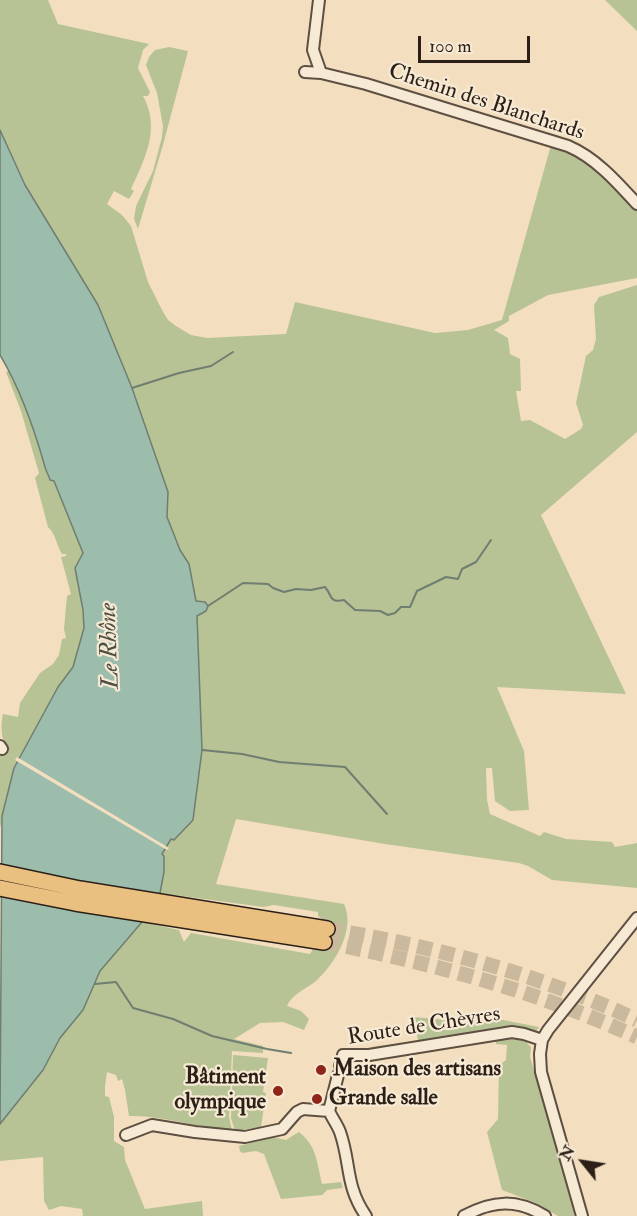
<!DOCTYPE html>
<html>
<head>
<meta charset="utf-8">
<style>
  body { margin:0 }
  #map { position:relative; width:637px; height:1216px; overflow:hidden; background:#f3dfbf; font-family:"IM FELL Double Pica",serif }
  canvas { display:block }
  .north { position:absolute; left:553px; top:1132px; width:60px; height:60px; -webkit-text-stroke:4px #f7ead5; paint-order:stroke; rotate:300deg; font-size:16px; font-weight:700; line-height:24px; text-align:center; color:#2b1f17 }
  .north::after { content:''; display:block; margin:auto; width:21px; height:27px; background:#2b1f17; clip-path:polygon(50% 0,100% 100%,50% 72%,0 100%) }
  .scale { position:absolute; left:418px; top:36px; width:112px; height:27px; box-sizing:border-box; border:3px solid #2b1f17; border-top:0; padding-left:8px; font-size:18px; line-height:21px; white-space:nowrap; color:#2b1f17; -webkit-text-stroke:4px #f7ead5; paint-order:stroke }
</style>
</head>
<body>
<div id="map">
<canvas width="637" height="1216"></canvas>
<div class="north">N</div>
<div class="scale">100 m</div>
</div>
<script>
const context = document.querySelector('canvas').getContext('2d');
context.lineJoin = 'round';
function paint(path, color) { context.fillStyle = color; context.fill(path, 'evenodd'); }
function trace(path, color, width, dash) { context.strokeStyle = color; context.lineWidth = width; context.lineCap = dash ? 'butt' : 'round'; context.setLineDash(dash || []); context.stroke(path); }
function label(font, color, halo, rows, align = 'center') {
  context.font = font + ' "IM FELL Double Pica",serif'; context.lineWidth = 4.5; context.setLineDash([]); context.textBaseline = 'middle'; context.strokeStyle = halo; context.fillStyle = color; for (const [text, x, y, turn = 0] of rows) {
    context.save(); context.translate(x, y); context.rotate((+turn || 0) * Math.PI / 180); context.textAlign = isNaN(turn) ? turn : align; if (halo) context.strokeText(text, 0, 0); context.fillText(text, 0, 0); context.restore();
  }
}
const green = new Path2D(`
  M 0,0 L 48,0 L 58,24 L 149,44 L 143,50 L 138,68 L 150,92 L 148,96 L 143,96 C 161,128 145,159 131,189 L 134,191 L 129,199 L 114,191 L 107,204 L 122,215 L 131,226 L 148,282 L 162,310 L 168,320 L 176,326 L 191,335 L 207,338 L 286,334 L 295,302 L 435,333 L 468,330 L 502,320 L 551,145 L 574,153 L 599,172 L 637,211 L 637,278 L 548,295 L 509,316 L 509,321 L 494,330 L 508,338 L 510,354 L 520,359 L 521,391 L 516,391 L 521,421 L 530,420 L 565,439 L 581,429 L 583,425 L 576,403 L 586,356 L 593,350 L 596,339 L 594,305 L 599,297 L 637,285 L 637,432 L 541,515 L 626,694 L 497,687 L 524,751 L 529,810 L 510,811 L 495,801 L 492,768 L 486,768 L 487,800 L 490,814 L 540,836 L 544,832 L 566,839 L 612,842 L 615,847 L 637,843 L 637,888 L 552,880 L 528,866 L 519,863 L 385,844 L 236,819 L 216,884 L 344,904 C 356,929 335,964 316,981 C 306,989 292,994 287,1006 L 301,1011 L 309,1019 L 304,1030 L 283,1022 L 260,1023 L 234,1039 L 263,1046 L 263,1053 L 232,1051 L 229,1117 L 232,1130 C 197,1128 163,1115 129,1116 L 125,1090 L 122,1079 L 118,1081 L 116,1075 L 107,1072 L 105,1086 L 105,1096 L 109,1097 L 114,1117 L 114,1141 L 124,1147 L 125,1160 L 145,1209 L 202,1201 L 203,1216 L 83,1216 L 82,1209 L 61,1206 L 49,1210 L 44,1201 L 43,1157 L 0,1161 L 0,1124 L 43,1070 L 60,1038 L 83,1010 L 100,971 L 142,922 L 179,930 L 184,942 L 191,933 L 310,954 L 313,949 L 321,948 L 328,923 L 318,916 L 318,912 L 274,905 L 263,907 L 160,893 L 164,872 L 164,856 L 162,854 L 171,839 L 174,840 L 193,820 L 202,750 L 197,616 L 206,611 L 196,601 L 189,564 L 180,550 L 167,517 L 168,492 L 0,130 Z
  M 605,0 L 637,0 L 637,31 Z
  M 169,47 L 188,51 L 163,145 L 138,229 L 134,219 L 136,206 L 153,171 L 162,137 L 163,126 L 157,93 L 146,65 L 149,57 L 155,50 Z
  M 9,371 L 13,382 L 15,380 L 18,386 L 42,455 L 46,471 L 54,481 L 83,553 L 86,597 L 83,665 L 14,768 L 0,828 L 0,753 L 5,748 C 2,737 0,726 3,714 L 18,717 L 20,703 L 40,673 L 53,664 L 59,655 L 62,639 L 66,638 L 64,629 L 67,596 L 71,594 L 61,557 L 66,556 L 66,554 L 62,554 C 57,547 56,534 48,527 L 35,478 L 39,473 L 21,411 L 6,372 Z
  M 414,1017 L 458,1021 L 498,1019 L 539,1027 L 536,1032 L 520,1029 L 369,1052 L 371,1047 L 418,1041 Z
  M 508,1036 L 521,1037 L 522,1041 L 526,1042 L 531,1047 L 530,1057 L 576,1209 L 574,1216 L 558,1216 L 536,1203 L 502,1190 L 487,1132 L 498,1119 L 499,1065 L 506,1060 L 507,1045 L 496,1044 L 496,1039 Z
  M 233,1055 L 268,1058 L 263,1092 L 266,1093 L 261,1127 L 235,1131 L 231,1118 Z
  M 299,1132 C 317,1146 317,1163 322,1184 L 341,1182 L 343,1188 L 327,1190 L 322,1195 L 281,1199 L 264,1154 L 256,1151 L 242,1153 L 240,1151 L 239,1146 L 273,1137 L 286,1140 Z`);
const water = new Path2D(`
  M 0,130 L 25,185 L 98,305 L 132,388 L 168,492 L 167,517 L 180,550 L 189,564 L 196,601 L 205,602 L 208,606 L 206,611 L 197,616 L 202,750 L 193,820 L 174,840 L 171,839 L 162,854 L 164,856 L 164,872 L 160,893 L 142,922 L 100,971 L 83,1010 L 60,1038 L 43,1070 L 0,1124 L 2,816 L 14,768 L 58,687 L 73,667 L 84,628 L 83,610 L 75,568 L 83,553 L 54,481 L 50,480 C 49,475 46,472 45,467 C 34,428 21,390 0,355 Z`);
const pier = new Path2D(`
  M 17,757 L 169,848 L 167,850 L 15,760 Z`);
const stream = new Path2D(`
  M 132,388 L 179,373 L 211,366 L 233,352
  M 208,606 L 243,583 L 268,584 L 273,588 L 284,592 L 296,589 L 311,590 L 325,587 C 333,596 328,603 344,600 L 355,610 L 380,611 L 388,615 L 395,613 L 401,607 L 410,607 L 417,591 L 446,577 L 458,579 L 462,569 L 476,562 L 491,540
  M 202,750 L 242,754 L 279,762 L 345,767 L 387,814
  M 95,984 L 116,982 L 133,1008 L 173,1019 L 212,1036 L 267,1049 L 291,1053`);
const highwayTunnel = new Path2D(`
  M 327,929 C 434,946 538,974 637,1020
  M 324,942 C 432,963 537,991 637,1037`);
const minor = new Path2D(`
  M 319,0 L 313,50 L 321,73
  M 305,72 L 321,73 L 366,84 L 568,146 C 596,158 617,182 637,204
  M 0,746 L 2,749
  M 340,1066 L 343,1055 L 369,1055 L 512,1032 L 524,1034 L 542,1040
  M 338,1075 L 329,1111 C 332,1118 337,1124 340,1132 C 351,1163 345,1186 366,1216
  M 126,1135 L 152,1125 L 195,1132 L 245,1137 L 282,1129 L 297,1112 L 303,1109 L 329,1111
  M 464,1216 C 493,1200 517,1199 545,1216
  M 582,1216 L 541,1072 L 540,1054 L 542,1040 L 548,1030 L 637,918`);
const highway = new Path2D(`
  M 0,872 L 80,889 L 327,929
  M 0,888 L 75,903 L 324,942`);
const markers = [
  [321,1070,6,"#8f2418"],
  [278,1091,6,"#8f2418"],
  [317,1099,6,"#8f2418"]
];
const streetNames = [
  ["Chemin des Blanchards",486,103,18],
  ["Route de Chèvres",424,1027,-9]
];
const poiNames = [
  ["Maison des artisans",333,1070],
  ["Bâtiment",266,1078,"right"],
  ["olympique",266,1103,"right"],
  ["Grande salle",329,1099]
];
const waterNames = [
  ["Le Rhône",111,646,-92]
];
paint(green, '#b7c295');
paint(water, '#9dbdac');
trace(water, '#6f7e70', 1.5);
paint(pier, '#f3dfbf');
trace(stream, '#6f7e70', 2);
trace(highwayTunnel, '#cbb99d', 15, [15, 8]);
trace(minor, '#5d4f41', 14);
trace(highway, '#2b1f17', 18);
trace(minor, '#f7ead5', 10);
trace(highway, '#eac080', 15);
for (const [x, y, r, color] of markers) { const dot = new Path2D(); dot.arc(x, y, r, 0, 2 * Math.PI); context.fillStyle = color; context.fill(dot); trace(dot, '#f7ead5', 2); }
label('22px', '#2b1f17', '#f7ead5', streetNames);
label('bold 22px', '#2b1f17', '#f7ead5', poiNames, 'left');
label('italic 24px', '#4d4e44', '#f7ead5', waterNames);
</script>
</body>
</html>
